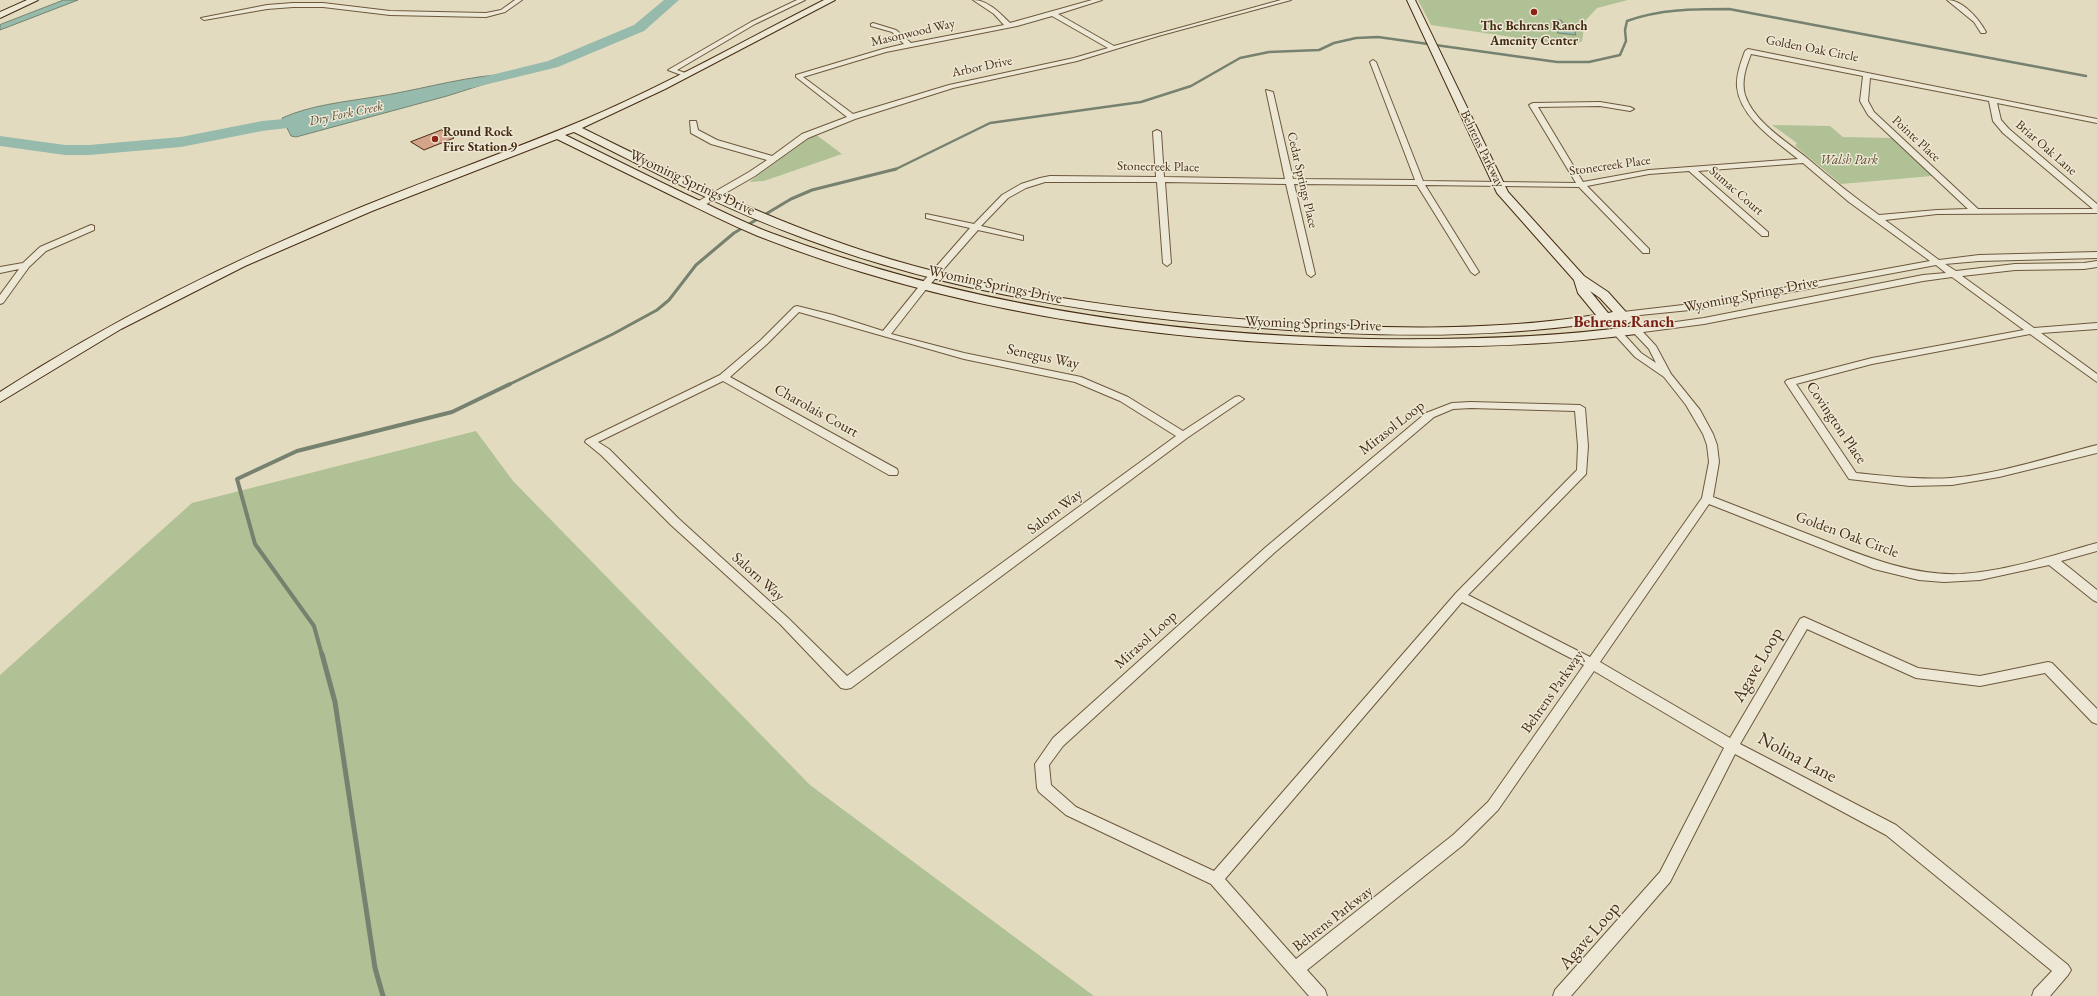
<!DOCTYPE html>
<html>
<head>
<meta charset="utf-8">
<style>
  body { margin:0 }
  canvas { display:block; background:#e3dbbf }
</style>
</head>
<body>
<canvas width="2097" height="996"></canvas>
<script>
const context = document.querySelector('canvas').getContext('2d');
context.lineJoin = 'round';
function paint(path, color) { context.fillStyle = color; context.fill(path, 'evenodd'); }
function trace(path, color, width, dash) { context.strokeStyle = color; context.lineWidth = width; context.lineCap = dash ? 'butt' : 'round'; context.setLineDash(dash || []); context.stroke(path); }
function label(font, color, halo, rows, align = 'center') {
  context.font = font + ' "EB Garamond",serif'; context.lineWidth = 3; context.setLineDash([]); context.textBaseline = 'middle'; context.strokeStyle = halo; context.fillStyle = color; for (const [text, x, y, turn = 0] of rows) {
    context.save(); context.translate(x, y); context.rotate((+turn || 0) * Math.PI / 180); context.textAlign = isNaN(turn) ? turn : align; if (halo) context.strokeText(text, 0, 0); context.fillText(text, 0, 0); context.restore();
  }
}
const green = new Path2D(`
  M 1418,0 L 1628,0 L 1597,8 L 1585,21 L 1582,41 L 1571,46 L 1431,25 Z
  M 1772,125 L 1830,126 L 1843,137 L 1892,138 L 1932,176 L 1841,184 L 1795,146 L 1797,143 Z
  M 815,134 L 842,154 L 764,181 L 749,182 Z
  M 476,431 L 513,481 L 810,785 L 1094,996 L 0,996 L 0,675 L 192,503 Z`);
const water = new Path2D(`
  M 64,0 L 78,0 L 0,30 L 0,25 Z
  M 1554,20 L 1561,20 L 1563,23 L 1572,24 L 1576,35 L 1558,33 Z
  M 495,75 L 507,77 L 447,96 L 296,137 L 291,136 L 282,118 C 311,105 344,102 374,97 C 415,91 454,79 495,75 Z`);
const streamFar3 = new Path2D(`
  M 894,170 L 990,123 L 1141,102 L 1191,86 L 1240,58 L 1269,52 L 1319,50 L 1334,43 L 1356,38 L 1378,37 L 1557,62 L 1589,62 L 1620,55 L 1626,41 L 1625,30 L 1627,21 C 1660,9 1694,9 1729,9 L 2086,76`);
const streamFar2 = new Path2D(`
  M 508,385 L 613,334 L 657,310 L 669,300 L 696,265 L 734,233 L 791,199 L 812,190 L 896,169`);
const streamFar1 = new Path2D(`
  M 322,655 L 314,626 L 255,544 L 237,479 L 297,451 L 452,412 L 510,384`);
const stream = new Path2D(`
  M 322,654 L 335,702 L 375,968 L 383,996`);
const river = new Path2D(`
  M 664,0 L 679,0 L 644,31 L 558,67 L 472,88 L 467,87 L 465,84 L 467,81 L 548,61 L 634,25 Z
  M 317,116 L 322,118 L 325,121 L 322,124 L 262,131 L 181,147 L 89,155 L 65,155 L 0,146 L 0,136 L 65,145 L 89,145 L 181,137 L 262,121 Z`);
const building = new Path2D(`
  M 442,130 L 454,138 L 424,150 L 411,142 Z`);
const street = new Path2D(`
  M 515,0 L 522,0 L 505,12 L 486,17 L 390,15 L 323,7 L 293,7 L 267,9 L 204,20 L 201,18 L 267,5 L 293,3 L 323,3 L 390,11 L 486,13 L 501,10 Z
  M 797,0 L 805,0 L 755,24 L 677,70 L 688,74 L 688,76 L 684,76 L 668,70 L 751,22 Z
  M 973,0 C 988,0 1000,13 1010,23 L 1092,0 L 1102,0 L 1058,14 L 1114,46 L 1281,0 L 1291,0 L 1158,36 L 1077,61 L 953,88 L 855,119 L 808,138 L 755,176 L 703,206 L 697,206 L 697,202 L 749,172 L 767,160 L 711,144 L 691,133 L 690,121 L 696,121 L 698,130 L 717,140 L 772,156 L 802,134 L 847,117 L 796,77 L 796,75 L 883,49 L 904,44 L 892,32 L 871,26 L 871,24 L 873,23 L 896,30 L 911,43 L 1004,25 L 994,14 ZM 1052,16 L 1108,48 L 1074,58 L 949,85 L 853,114 L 803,77 L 886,52 L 1017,26 Z
  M 1947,0 C 1963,0 1979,19 1986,32 L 1985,33 L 1981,33 L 1974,22 Z
  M 1748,49 L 2097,119 L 2097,123 L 1997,103 L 2001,120 L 2009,129 L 2097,204 L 2097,213 L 1937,214 L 1885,220 L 1939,260 L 1979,255 L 2097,252 L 2097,258 L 1979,261 L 1945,264 L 1956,271 L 2015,264 L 2084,263 L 2097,261 L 2097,267 L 2084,269 L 2015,270 L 1962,276 L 2034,328 L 2097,323 L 2097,329 L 2041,333 L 2097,374 L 2097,382 L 2030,334 L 1872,364 L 1796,384 L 1856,473 C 1888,476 1919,480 1951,478 C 2000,474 2049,457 2097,445 L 2097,453 L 1999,477 L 1952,485 L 1910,486 L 1849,479 L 1785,382 L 1787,380 L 1872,358 L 2024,330 L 1952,277 L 1923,281 L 1704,324 L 1643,332 L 1656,346 L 1671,374 L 1700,410 L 1713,434 L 1717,445 L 1719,462 L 1713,497 C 1748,511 1783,524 1818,538 C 1864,556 1911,576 1961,574 C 2008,571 2053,555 2097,543 L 2097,551 L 2061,561 L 2097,590 L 2097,602 L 2093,600 L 2049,565 L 1980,580 L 1944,582 L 1919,580 L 1874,569 L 1709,504 L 1600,662 L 1730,738 L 1800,619 L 1804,617 L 1918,668 L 1980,676 L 2048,662 L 2052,663 L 2097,709 L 2097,724 L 2092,722 L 2045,673 L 1980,686 L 1916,678 L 1807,629 L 1740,744 L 1896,825 L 2068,965 L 2071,970 L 2068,975 L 2050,996 L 2032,996 L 2034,990 L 2052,971 L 1886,835 L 1735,754 L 1670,882 L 1571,996 L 1553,996 L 1555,990 L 1660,872 L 1724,748 L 1594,671 L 1498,810 L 1463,845 L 1307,970 L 1325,990 L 1327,996 L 1309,996 L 1211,884 L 1066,815 L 1039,792 L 1037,788 L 1035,764 L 1053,738 L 1266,547 L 1426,413 L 1452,403 L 1471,402 L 1580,405 L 1585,408 L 1588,446 L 1586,474 L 1468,595 L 1590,657 L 1702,498 L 1709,462 L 1707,445 L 1703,434 L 1686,405 L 1664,377 L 1635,357 L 1615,335 L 1613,333 L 1615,331 L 1621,331 L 1641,353 L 1656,363 L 1649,349 L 1631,330 L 1633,328 L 1704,318 L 1923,275 L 1946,273 L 1936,265 L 1700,309 L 1620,317 L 1618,315 L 1623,312 L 1700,303 L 1930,261 L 1849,202 L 1803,163 L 1698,171 L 1768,232 L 1768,236 L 1762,236 L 1689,171 L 1649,174 L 1587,186 L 1649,249 L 1649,253 L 1643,253 L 1579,187 L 1425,185 L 1479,272 L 1475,275 L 1471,272 L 1417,185 L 1294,184 L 1315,274 L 1311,277 L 1307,274 L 1286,184 L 1165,182 L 1171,263 L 1167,266 L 1163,263 L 1157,182 L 1045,182 L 1026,188 L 1008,198 L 981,226 L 1023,236 L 1023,240 L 978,230 L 927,288 L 891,334 L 964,353 L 1081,377 L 1128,397 L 1183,431 L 1235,397 L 1239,396 L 1244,399 L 1187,438 L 851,688 L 846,689 L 841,688 L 780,624 L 671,525 L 601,455 L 585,442 L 586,440 L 720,375 L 761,340 L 794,307 L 797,306 L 833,315 L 883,331 L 921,284 L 970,228 L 926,218 L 926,214 L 974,224 L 1002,195 L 1021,184 L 1040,178 L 1050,176 L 1156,177 L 1153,132 L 1157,130 L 1161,132 L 1164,177 L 1285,179 L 1266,90 L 1273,92 L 1293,179 L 1415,180 L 1370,62 L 1373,60 L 1376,62 L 1423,181 L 1576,183 L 1529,105 L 1533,103 L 1600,102 L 1630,107 L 1634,109 L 1630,111 L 1600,106 L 1538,107 L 1583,182 L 1649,170 L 1798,159 C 1776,141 1740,118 1737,87 C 1736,75 1741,62 1745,51 ZM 1751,54 L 1863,76 L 1860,101 L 1868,115 L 1968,209 L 1937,210 L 1879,215 C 1854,197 1830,178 1807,158 C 1786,141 1754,122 1745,95 C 1741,81 1746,67 1751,54 ZM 1870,78 L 1989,101 L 1993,121 L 2003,133 L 2093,209 L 1978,209 L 1874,112 L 1868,101 ZM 799,312 L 964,359 L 1075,382 L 1120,401 L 1176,436 L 847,676 L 788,618 L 679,519 L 609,449 L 598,442 L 723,381 L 889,475 L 897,475 L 898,472 L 897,469 L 730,377 L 767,344 ZM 1471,408 L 1575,411 L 1578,446 L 1577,470 L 1456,593 L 1214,871 L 1076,807 L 1051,785 L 1049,765 L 1063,746 L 1274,553 L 1434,417 L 1453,409 ZM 1462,602 L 1584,665 L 1488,802 L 1453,835 L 1296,959 L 1225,879 Z
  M 91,225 L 94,226 L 94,230 L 46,251 L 29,267 L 3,303 L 0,304 L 0,295 L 19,269 L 0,273 L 0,267 L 23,263 L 40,247 Z`);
const secondary = new Path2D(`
  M 27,0 L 38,0 L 0,18 L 0,12 Z
  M 824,0 L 835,0 L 665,89 L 582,128 C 675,174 768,220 867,252 C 995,293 1131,311 1265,321 C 1375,329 1488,332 1596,315 L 1578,293 L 1574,280 L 1497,193 L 1407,0 L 1415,0 L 1508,192 L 1584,276 L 1608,292 L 1633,320 L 1627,324 L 1619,319 L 1614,320 L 1616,323 L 1610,327 L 1606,326 L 1602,322 C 1490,339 1374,337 1261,328 C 1107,317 952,293 806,239 C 726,210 650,170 574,132 L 565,135 C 605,155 645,174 685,194 C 714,207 742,222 771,233 C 963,305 1165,335 1370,339 C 1459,340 1548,338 1636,326 L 1642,330 L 1636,334 C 1547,346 1458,348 1368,346 C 1161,343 952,312 758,236 C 731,225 704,211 677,198 C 637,178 597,159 557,139 L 372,211 L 245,266 L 121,329 L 0,402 L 0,392 C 115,318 237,258 364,206 C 437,176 513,150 586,119 C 668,84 745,40 824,0 ZM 1590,291 L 1600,298 L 1613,312 L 1608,313 Z`);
const markers = [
  [1534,12,4,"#8f2418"],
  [435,139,4,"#8f2418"]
];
const farPoinames = [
  ["The Behrens Ranch",1534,26],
  ["Amenity Center",1534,41],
  ["Round Rock",443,132,"left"],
  ["Fire Station 9",443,147,"left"]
];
const farStreetnames = [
  ["Masonwood Way",913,33,-13],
  ["Golden Oak Circle",1812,49,11],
  ["Arbor Drive",982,67,-12],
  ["Pointe Place",1916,139,43],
  ["Briar Oak Lane",2046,148,41],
  ["Behrens Parkway",1482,149,64],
  ["Stonecreek Place",1610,166,-8],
  ["Stonecreek Place",1158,167,1],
  ["Cedar Springs Place",1302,180,77],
  ["Sumac Court",1736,191,41]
];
const farWaternames = [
  ["Dry Fork Creek",346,114,-12]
];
const farParknames = [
  ["Walsh Park",1849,160]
];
const streetNames = [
  ["Wyoming Springs Drive",692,183,25],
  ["Wyoming Springs Drive",995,285,12],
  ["Wyoming Springs Drive",1751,295,-11],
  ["Wyoming Springs Drive",1313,324,2],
  ["Senegus Way",1043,357,12],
  ["Charolais Court",816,411,29],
  ["Covington Place",1836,423,56],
  ["Mirasol Loop",1392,428,-38],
  ["Salorn Way",1055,512,-37],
  ["Golden Oak Circle",1847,535,20],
  ["Salorn Way",758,577,42],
  ["Mirasol Loop",1146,640,-42],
  ["Behrens Parkway",1553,692,-55],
  ["Behrens Parkway",1333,919,-38]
];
const neighbourhoodNames = [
  ["Behrens Ranch",1624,323]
];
const nearStreetnames = [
  ["Agave Loop",1758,665,-60],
  ["Nolina Lane",1797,758,28],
  ["Agave Loop",1590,936,-49]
];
paint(green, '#afc195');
paint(water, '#96bbad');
trace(water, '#76826f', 1);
trace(streamFar3, '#76826f', 2.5);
trace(streamFar2, '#76826f', 3);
trace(streamFar1, '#76826f', 4);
trace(stream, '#76826f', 5);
paint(river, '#96bbad');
paint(building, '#d4a388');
trace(building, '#462c12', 1);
trace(street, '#6d583d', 2);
trace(secondary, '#462c12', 2);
paint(street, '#ede8d5');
paint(secondary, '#ede8d5');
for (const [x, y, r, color] of markers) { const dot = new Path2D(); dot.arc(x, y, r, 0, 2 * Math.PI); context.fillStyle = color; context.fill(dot); trace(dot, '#ede8d5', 1.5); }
label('bold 13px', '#462c12', '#ede8d5', farPoinames);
label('13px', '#462c12', '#ede8d5', farStreetnames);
label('italic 13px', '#564931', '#ede8d5', farWaternames);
label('italic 13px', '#5b4a2c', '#ede8d5', farParknames);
label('15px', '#462c12', '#ede8d5', streetNames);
label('bold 16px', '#7a1f14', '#ede8d5', neighbourhoodNames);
label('18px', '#462c12', '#ede8d5', nearStreetnames);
</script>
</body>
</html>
